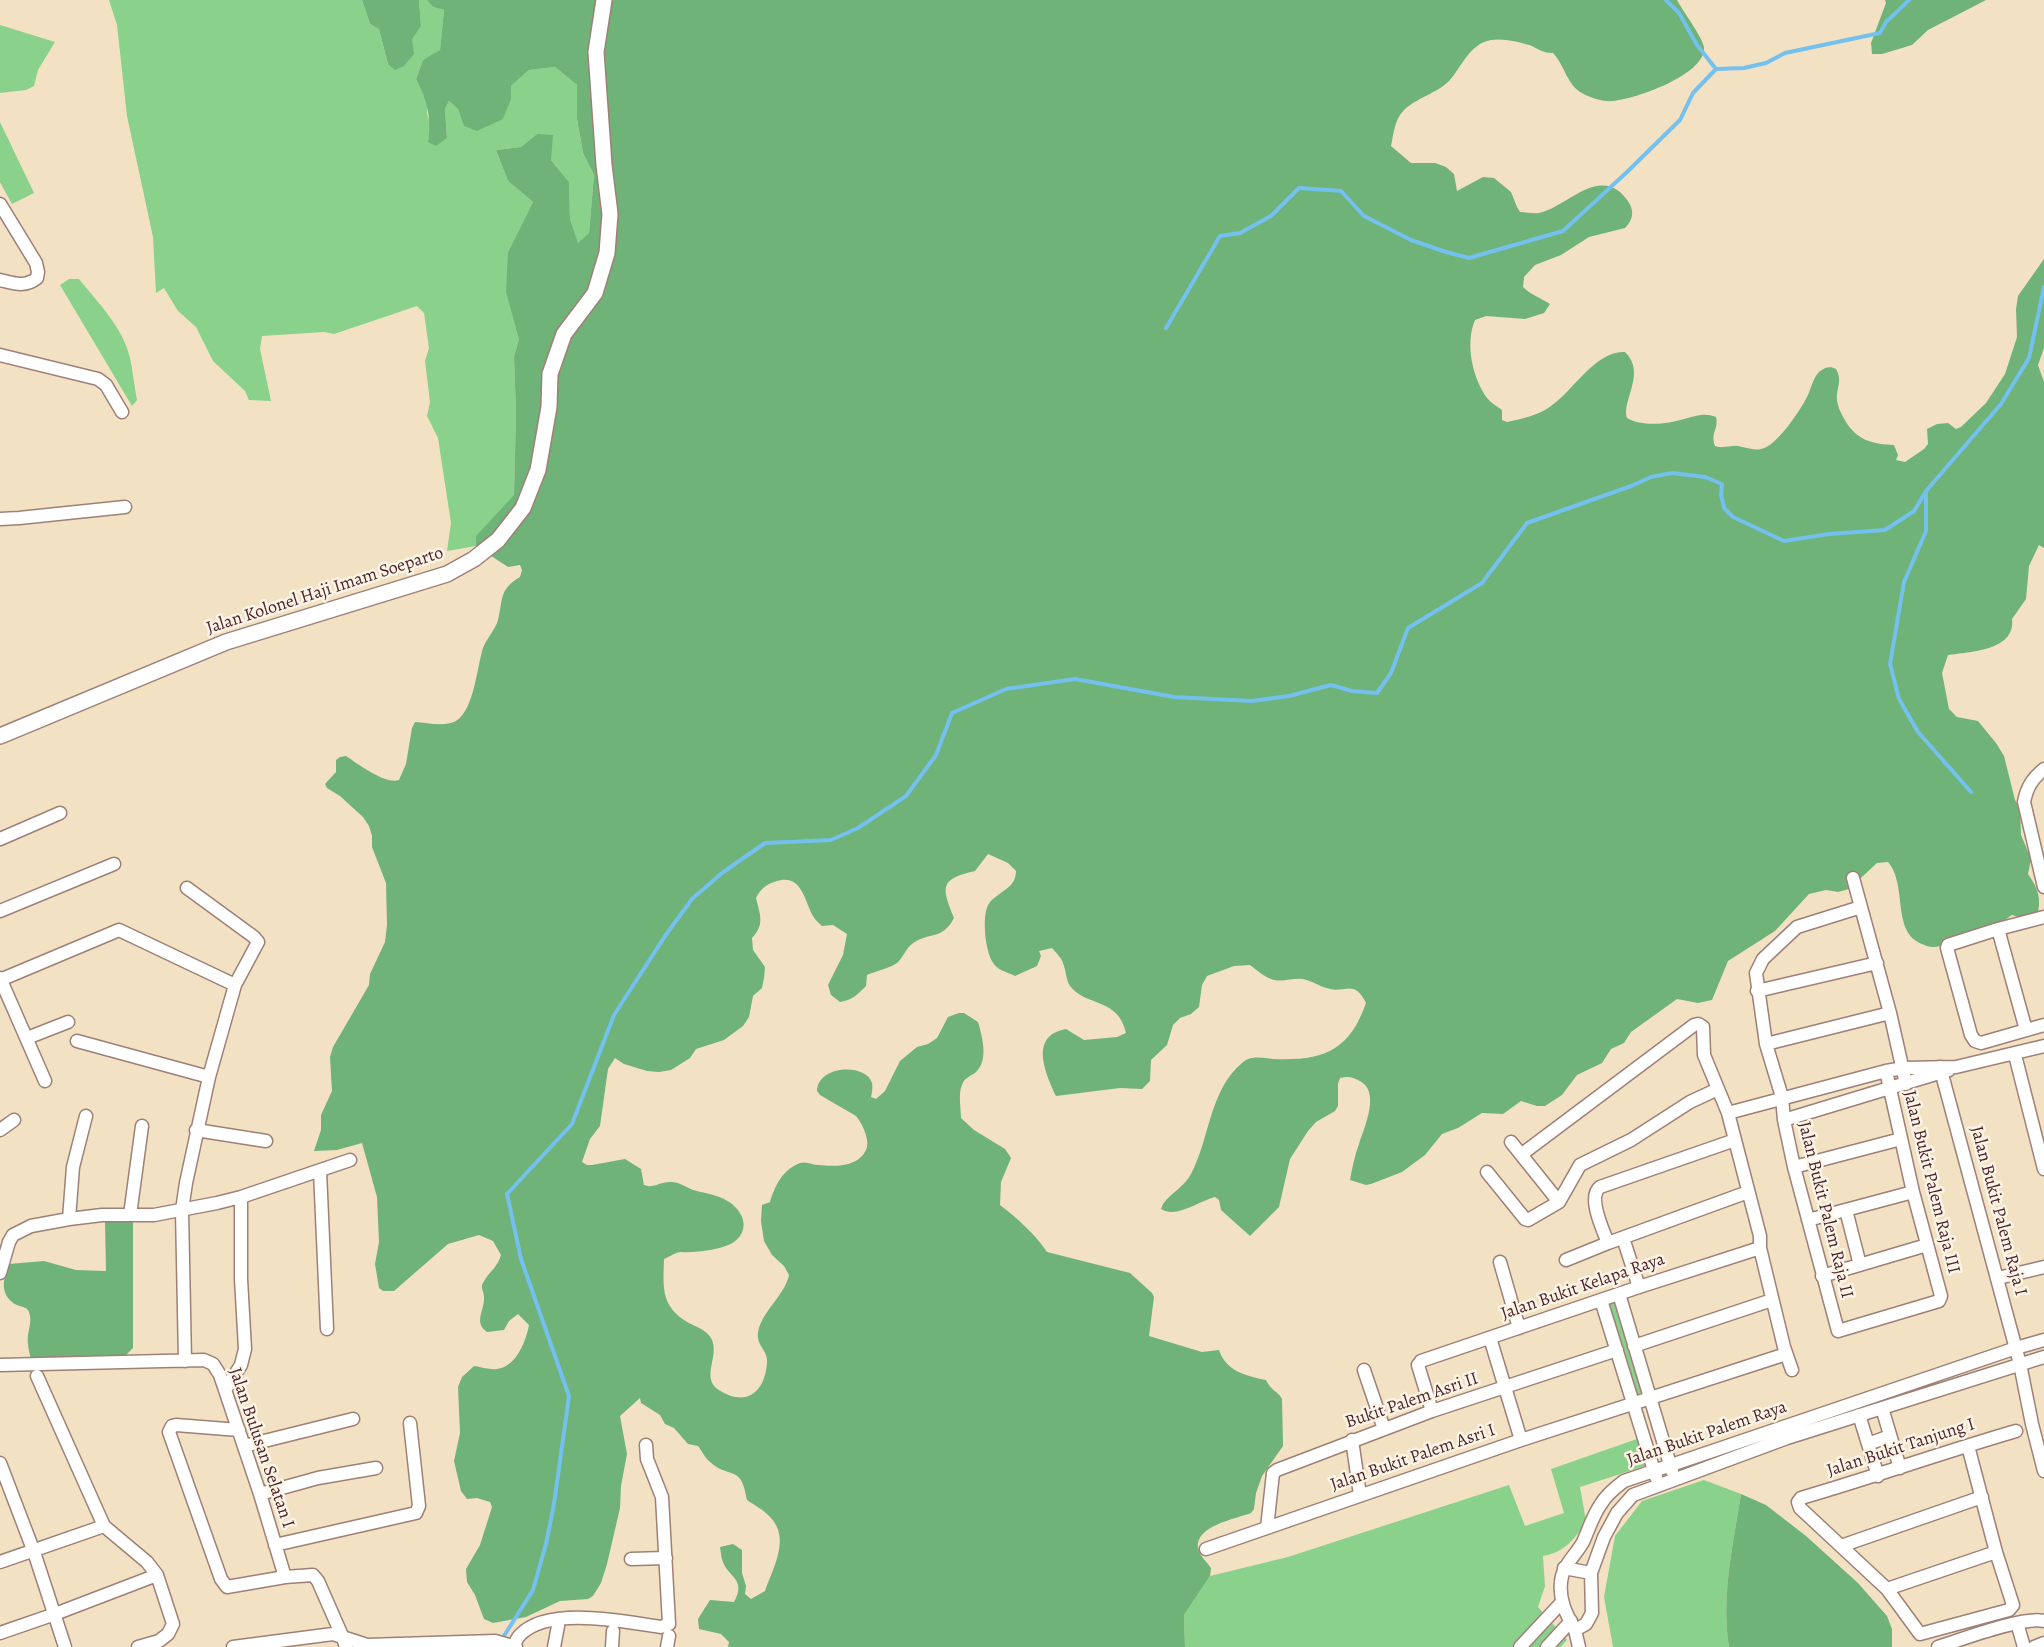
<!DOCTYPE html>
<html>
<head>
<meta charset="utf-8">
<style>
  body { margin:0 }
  canvas { display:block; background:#f2e1c3 }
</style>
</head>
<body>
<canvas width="2044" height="1647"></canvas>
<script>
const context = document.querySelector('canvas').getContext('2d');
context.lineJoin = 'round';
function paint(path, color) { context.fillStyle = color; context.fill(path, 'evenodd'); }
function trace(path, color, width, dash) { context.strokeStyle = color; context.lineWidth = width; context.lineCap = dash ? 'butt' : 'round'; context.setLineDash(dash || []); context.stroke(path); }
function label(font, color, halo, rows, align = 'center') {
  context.font = font + ' Alegreya,serif'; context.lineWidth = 5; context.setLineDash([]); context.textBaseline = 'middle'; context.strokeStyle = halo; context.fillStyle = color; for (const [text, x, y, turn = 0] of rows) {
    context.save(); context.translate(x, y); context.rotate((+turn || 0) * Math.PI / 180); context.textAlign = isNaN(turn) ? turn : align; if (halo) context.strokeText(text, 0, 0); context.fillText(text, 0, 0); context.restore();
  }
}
const green = new Path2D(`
  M 109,0 L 362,0 L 370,24 L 379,29 L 388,64 L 421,26 L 419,0 L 427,0 L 433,7 L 444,10 L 440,51 L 423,60 L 416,79 L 428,100 L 427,114 L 431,126 L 428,141 L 447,138 L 445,109 L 449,101 L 458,109 L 464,125 L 511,99 L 511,86 L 529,70 L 555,67 L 577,85 L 577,119 L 583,153 L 594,175 L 589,233 L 578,244 L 570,219 L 569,182 L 551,160 L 537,134 L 521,147 L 496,150 L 508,181 L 533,202 L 508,252 L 519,339 L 514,357 L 516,412 L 514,496 L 477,536 L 476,546 L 447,551 L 451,523 L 438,438 L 427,416 L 430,402 L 425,361 L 429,348 L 424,313 L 417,306 L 334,334 L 324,332 L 262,336 L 260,349 L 271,401 L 249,400 L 245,391 L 213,361 L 196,327 L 178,311 L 164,288 L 156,293 L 153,237 L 127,116 L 117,25 Z
  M 0,25 L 55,42 L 38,70 L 34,86 L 26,90 L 0,93 Z
  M 0,122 L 34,193 L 12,204 L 0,182 Z
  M 69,279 L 79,279 C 98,303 123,327 130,358 C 133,371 134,386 137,400 L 132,406 L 60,285 Z
  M 1617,1301 L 1646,1392 L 1635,1395 L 1607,1304 Z
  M 1637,1439 L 1645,1466 L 1580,1487 L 1586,1521 C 1576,1538 1564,1553 1543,1556 L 1545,1586 L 1538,1607 L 1567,1640 L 1561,1647 L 1185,1647 L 1184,1615 L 1210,1576 L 1288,1557 L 1509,1485 L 1525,1526 L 1564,1513 L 1551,1469 Z
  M 1704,1480 L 1741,1494 C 1733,1545 1721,1596 1729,1647 L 1613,1647 L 1604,1597 L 1615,1536 L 1642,1501 Z`);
const forest = new Path2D(`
  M 362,0 L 419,0 L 421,26 L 412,39 L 414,54 L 404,66 L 395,70 L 388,64 L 379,29 L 370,24 Z
  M 427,0 L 1677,0 C 1682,10 1704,39 1704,48 C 1705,75 1635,99 1613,101 C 1603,102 1591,98 1582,93 C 1567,85 1565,66 1553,53 C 1543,53 1540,50 1532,46 C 1521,42 1502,38 1491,40 C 1469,44 1462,67 1449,81 C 1435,95 1411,99 1400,115 C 1394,124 1393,137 1391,146 L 1411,163 L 1435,163 L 1446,167 L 1454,174 L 1457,191 L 1483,177 L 1494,178 L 1511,192 L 1517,207 L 1520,212 C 1526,212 1533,214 1539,213 C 1565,208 1593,171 1620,192 C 1624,196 1629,201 1631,207 C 1634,215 1631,222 1625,228 L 1589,237 L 1561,255 L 1535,265 L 1524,277 L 1523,287 C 1531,295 1541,298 1550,304 L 1544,313 L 1525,319 L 1486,316 L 1475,320 C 1465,343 1472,377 1487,398 C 1491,403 1497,406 1502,410 L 1502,420 L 1507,422 C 1522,419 1539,415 1551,406 C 1573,391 1596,350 1625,352 C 1647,373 1621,401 1627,418 C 1643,427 1667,424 1684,419 C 1696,416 1704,412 1716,417 C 1719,430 1710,432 1715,446 C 1723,449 1730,445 1738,446 C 1745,447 1754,451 1761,449 C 1776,447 1800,411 1807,397 C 1811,389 1813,378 1819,372 C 1825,367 1830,366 1836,369 C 1843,381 1836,388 1837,400 C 1838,408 1842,415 1846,422 C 1858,441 1873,444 1894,445 L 1898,455 L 1896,460 L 1905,462 L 1924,449 L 1928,444 L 1927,429 L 1937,424 L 1948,423 L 1956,429 L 1961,427 L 1986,403 L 2005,374 L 2017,337 L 2016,309 L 2018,296 L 2044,259 L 2044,348 L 2038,365 L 2044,382 L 2044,548 L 2039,545 L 2029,566 L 2026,599 L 2012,619 C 2016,651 1968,652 1948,655 L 1942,673 L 1949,709 L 1957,717 L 1978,721 L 1996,743 L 2004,756 L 2015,800 L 2020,809 L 2021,835 L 2031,859 L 2028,874 C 2038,888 2042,899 2037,916 L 2025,919 L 2012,915 C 2006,919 1999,925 1992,928 C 1980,933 1965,932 1952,938 C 1948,940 1944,944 1940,946 C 1934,948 1928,947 1922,944 C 1891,932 1908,885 1888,862 L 1877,863 L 1849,889 L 1838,892 L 1826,890 L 1809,894 L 1775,931 L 1728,961 L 1712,1000 L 1698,1003 L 1677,999 L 1631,1032 L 1624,1043 L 1611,1049 L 1602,1063 L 1577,1075 L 1562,1095 L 1545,1106 L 1537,1106 L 1521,1101 L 1503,1114 L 1482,1113 L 1458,1128 L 1442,1134 L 1425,1155 L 1402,1172 L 1371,1184 L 1366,1185 L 1350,1180 C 1352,1168 1355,1155 1359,1144 C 1364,1128 1382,1090 1358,1080 C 1352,1077 1347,1076 1340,1078 L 1338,1084 L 1338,1106 L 1335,1111 L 1316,1122 L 1308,1131 L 1290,1159 L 1279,1207 L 1250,1236 L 1221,1210 L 1219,1200 L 1215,1197 C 1199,1201 1176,1219 1161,1209 L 1163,1204 C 1171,1193 1185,1186 1191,1174 C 1210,1138 1209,1091 1242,1063 C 1251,1055 1263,1058 1273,1059 C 1322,1061 1349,1052 1366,1003 C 1355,979 1344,993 1330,989 C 1320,987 1313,981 1303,979 C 1293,978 1284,982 1274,980 C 1264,977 1258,971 1250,965 L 1234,966 L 1207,976 L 1202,985 L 1199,1007 L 1191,1014 L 1180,1018 L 1173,1025 L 1167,1045 L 1151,1060 L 1150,1081 L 1142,1089 L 1120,1088 L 1056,1096 C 1046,1074 1028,1036 1066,1029 L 1084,1040 L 1117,1037 L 1126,1033 C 1118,997 1086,1007 1070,986 C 1066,980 1066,970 1063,963 C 1061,957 1056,953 1052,948 L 1039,951 L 1041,956 L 1037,966 L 1015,976 C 1007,972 996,970 992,961 C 985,949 981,912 990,902 C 1000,891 1016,888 1016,871 L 1008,863 L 988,854 L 975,871 C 940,879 941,886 954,918 C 942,941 929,931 912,944 C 906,948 903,958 897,963 C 890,968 876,971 867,975 L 866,986 C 857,995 852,1000 840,1002 L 831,995 L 828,985 L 843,955 L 847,934 L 833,925 L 822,926 C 819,923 815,920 813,916 C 804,900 802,874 777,881 C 767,884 761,888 756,898 C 760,915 765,924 752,938 L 753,950 L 765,967 L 764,978 L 762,988 L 753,996 L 749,1017 L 743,1026 L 724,1040 L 696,1049 L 690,1058 L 671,1070 L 659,1072 L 647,1071 L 624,1064 L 615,1058 L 608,1069 L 600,1126 L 590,1139 L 582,1162 L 587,1165 L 592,1165 L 625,1159 L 641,1169 L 644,1185 C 653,1189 661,1181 671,1182 C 679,1182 686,1187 693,1190 C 703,1193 714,1194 724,1199 C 741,1207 753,1228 734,1242 C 722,1250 694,1253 681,1252 C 676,1252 669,1257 664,1259 C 663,1289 661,1307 689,1323 C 697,1327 706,1330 711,1338 C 720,1354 703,1374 715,1387 C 719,1391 726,1394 731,1396 C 755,1403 766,1383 767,1362 C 768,1350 756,1346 758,1332 C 762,1311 785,1295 789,1275 L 784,1266 L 772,1255 L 764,1241 L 761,1221 L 762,1205 L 770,1202 C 775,1186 782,1170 800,1163 C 807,1161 812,1165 819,1165 C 836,1167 861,1167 867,1147 C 869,1138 862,1123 856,1116 L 820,1095 L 817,1091 C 818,1065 866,1063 872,1083 C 873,1087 872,1093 871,1097 L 876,1099 L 885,1091 L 900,1061 L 917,1047 L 928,1044 L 937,1038 L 948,1017 L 959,1013 L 964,1013 L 978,1022 C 982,1036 989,1060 976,1072 C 971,1076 964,1078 962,1085 C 958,1093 961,1109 961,1118 L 974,1130 L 1005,1149 L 1011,1158 L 1001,1182 L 1000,1205 C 1018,1219 1034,1233 1047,1252 L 1130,1273 L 1152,1293 L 1154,1297 L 1149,1336 L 1202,1352 L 1219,1350 C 1226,1371 1246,1376 1266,1380 C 1272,1392 1277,1390 1282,1399 L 1283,1446 L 1262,1476 L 1256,1493 L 1254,1509 L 1251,1513 C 1235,1519 1195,1526 1198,1548 C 1199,1555 1207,1562 1211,1568 L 1210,1576 L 1184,1615 L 1185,1647 L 728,1647 L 729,1642 L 721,1634 L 699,1629 L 698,1619 L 710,1600 L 734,1602 C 747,1579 728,1577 723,1562 C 721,1558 721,1552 720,1547 L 733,1544 L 742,1550 L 742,1573 L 746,1586 L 745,1594 L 751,1599 L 765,1591 C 773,1568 791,1538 770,1517 C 764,1510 754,1505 747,1500 C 741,1463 730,1480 710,1462 C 705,1458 702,1451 698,1446 L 688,1444 L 674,1428 L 665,1424 L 660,1415 L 641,1403 L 640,1398 L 620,1416 L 627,1454 L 621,1486 L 620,1508 L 607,1564 L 601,1583 L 593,1596 L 588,1599 L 560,1601 L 526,1617 L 493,1623 L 484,1619 L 475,1595 L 467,1582 L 466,1569 L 480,1545 L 492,1507 L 490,1502 L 477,1498 L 467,1499 L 461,1491 L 454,1461 L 460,1433 L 458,1387 L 462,1377 L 474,1366 C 481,1367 490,1370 497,1369 C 516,1367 526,1341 529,1325 L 518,1314 L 509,1321 L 504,1330 L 487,1332 C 473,1322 485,1310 484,1297 C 484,1291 480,1288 483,1283 C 489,1271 497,1269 501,1255 L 493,1241 L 479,1235 L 448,1244 L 394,1291 L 383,1291 L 379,1288 L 375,1264 L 379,1242 L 377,1197 L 362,1143 L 337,1150 L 314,1151 L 321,1130 L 321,1115 L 332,1091 L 330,1057 L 333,1047 L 369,985 L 370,974 L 385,942 L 387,925 L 386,883 L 372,847 L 372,836 L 369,826 L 363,817 L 340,796 L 327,788 L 325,784 L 336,772 L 336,760 L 340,757 L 346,756 C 358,764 386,785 399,780 L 406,764 L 412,728 L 415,722 C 427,723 445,727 456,721 C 474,710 477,667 483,648 C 487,638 495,630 498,620 C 503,600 499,589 520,577 L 522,570 L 520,565 L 508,567 L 476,546 L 476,536 L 514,495 L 516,412 L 514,357 L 519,339 L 506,292 L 508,252 L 533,202 L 508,181 L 496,150 L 521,147 L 537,134 L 553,135 L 551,160 L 569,182 L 570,219 L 578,243 L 589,233 L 594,175 L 583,153 L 577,119 L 577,85 L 555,67 L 529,70 L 511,86 L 511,99 L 503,119 L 477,131 L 464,126 L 458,109 L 449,101 L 445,109 L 447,138 L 436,146 L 428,142 C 432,119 427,99 416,79 L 423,60 L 440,50 L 444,10 L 433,7 Z
  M 1885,0 L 1986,0 L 1928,30 L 1912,45 L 1882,54 L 1872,54 L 1871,43 L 1886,3 Z
  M 133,1219 L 133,1348 L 126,1355 L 111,1358 L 31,1359 C 29,1352 27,1343 28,1335 C 29,1328 32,1320 29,1312 C 27,1307 22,1307 17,1305 C 0,1297 2,1279 9,1264 L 44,1261 L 76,1270 L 106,1271 L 105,1221 Z
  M 1741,1494 L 1766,1505 L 1806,1536 L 1858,1583 L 1887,1616 L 1892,1629 L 1892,1647 L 1729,1647 C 1721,1596 1733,1545 1741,1494 Z`);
const stream = new Path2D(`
  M 1666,0 L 1679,13 L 1697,45 L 1716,69
  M 1166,328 L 1220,236 L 1240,233 L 1271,216 L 1299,188 L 1341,191 L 1364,216 L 1411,240 L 1446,252 L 1469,258 L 1563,231 L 1627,172 L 1680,120 L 1693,93 L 1716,69 L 1744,68 L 1766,63 L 1785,53 L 1880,33 L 1886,22 L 1909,0
  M 1926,492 L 1926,531 L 1904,582 L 1890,664 L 1899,699 L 1918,732 L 1971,792
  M 502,1639 L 533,1590 L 546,1544 L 554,1504 L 569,1396 L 521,1259 L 507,1194 L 572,1124 L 614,1015 L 665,936 L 692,899 L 722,873 L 765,843 L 831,840 L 858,828 L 906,796 L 936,755 L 952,713 L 1006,689 L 1075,679 L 1174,697 L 1252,701 L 1289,696 L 1331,685 L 1352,691 L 1377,693 L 1391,673 L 1408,628 L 1482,583 L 1527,523 L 1631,486 L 1651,477 L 1672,473 L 1705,477 L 1722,484 L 1721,494 L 1724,508 L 1733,517 L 1784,541 L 1829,534 L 1885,530 L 1914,511 L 1926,491 L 2001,404 L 2029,358 L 2044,287`);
const minor = new Path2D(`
  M 0,204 L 36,263 L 38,272 L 37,278 C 25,288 13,283 0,280
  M 0,355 L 98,379 L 106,385 L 122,412
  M 0,519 L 19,518 L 125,507
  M 2044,769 C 2032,779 2027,787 2024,802 L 2044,887
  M 0,839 L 60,813
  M 1853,878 L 1890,1013 L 1906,1084
  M 1861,907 L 1797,927 L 1763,959 L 1756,973 L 1766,1044 L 1782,1097 L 1784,1120 L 1794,1167 L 1838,1331 L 1939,1301 L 1941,1296 L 1913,1192 L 1886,1071
  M 0,911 L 114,864
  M 1998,929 L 2044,917
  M 0,978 L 45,1081
  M 0,980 L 119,930 L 235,985
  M 1757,991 L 1877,963
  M 2026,1030 L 1998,929 L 1948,945 L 1947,948 L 1971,1035 L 1975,1041 L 1981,1043 L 2044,1025
  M 27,1038 L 68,1022
  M 77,1041 L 209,1077
  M 1766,1044 L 1890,1013
  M 2015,1055 L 2044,1169
  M 1940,1067 L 2020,1364 L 2032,1424 L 2044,1471
  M 1784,1120 L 1949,1070
  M 0,1130 L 14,1120
  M 196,1130 L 266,1141
  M 1511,1142 L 1559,1202
  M 1522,1154 L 1694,1025 L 1698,1024 L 1703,1027 L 1704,1055 L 1728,1113
  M 1794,1167 L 1901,1139
  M 320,1171 L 327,1329
  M 1487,1172 L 1525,1219 L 1528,1220 L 1559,1202 L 1580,1165 L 1631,1140 L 1690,1102 L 1718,1089
  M 1846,1210 L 1860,1265
  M 130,1215 L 142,1126
  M 69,1219 L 73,1167 L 86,1116
  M 1808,1220 L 1913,1192
  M 1623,1238 L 1639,1287
  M 1608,1243 C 1603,1230 1587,1197 1600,1187 L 1735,1140
  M 1566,1260 L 1608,1243 L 1748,1192
  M 1500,1262 L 1519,1328
  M 0,1273 L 9,1242 L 13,1235 L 31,1226 L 69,1219 L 102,1215 L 154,1215 L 217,1203 L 241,1197 L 350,1160
  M 1822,1276 L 1927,1245
  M 1998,1278 L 2044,1267
  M 1619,1294 L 1672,1471
  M 1601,1300 L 1656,1477
  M 1490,1338 L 1521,1440
  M 2044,1340 L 2016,1348 L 1624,1481 C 1616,1487 1606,1495 1601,1504 C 1593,1515 1589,1529 1583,1542 C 1576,1555 1562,1566 1561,1582 C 1559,1600 1566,1614 1575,1630 L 1586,1624 L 1592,1613 L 1591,1573 L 1604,1537 L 1617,1513 L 1633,1495 L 1787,1438 L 2044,1357
  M 1634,1346 L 1772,1300
  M 185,1361 L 182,1210 L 186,1183 L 209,1077 L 235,985 L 258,942 L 254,937 L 187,888
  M 0,1365 L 204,1360 L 213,1364 L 220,1375 L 260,1494 L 285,1577 L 313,1575 L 318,1581 L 343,1638 L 346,1647
  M 1364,1370 L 1384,1429
  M 1792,1370 L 1784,1347 L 1760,1248 L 1760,1236 L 1728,1113 L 1886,1071 L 1904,1068 L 1956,1067 L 2044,1046
  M 37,1376 L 104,1526 L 147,1562 L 157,1575 L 173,1624 L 168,1634 L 159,1641 L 138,1647
  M 225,1390 L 241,1365 L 245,1349 L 241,1279 L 241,1197
  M 1882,1408 L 1900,1468
  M 1432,1411 L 1418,1365 L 1421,1361 L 1639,1287 L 1760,1248
  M 1859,1415 L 1878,1476
  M 239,1430 L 176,1425 L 172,1426 L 169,1432 L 221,1579 L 227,1587 L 285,1577
  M 1352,1440 L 1360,1495
  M 1868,1444 L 1890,1436
  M 244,1446 L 353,1419
  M 1968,1446 L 1996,1552 L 2013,1605 L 2009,1610 L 1920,1634 L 1887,1589 L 1800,1508 L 1798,1502 L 1801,1498 C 1873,1477 1944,1452 2016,1431
  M 0,1463 L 34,1552 L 65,1647
  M 260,1494 L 318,1478 L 376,1468
  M 1267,1528 L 1273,1473 L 1277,1470 L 1432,1411 L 1617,1350
  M 275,1545 L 416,1513 L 419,1506 L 410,1423
  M 1841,1546 L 1982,1497
  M 1206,1549 L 1521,1440 L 1786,1354
  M 631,1559 L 666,1558
  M 0,1562 L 104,1526
  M 1564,1568 L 1591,1573
  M 1887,1589 L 1996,1552
  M 2017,1623 L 2024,1647
  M 1575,1630 L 1579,1647
  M 0,1633 L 55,1614 L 157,1575
  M 233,1647 L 333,1634 L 367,1645 L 495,1641 L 516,1647
  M 513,1647 C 515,1643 517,1638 520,1635 C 548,1605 626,1622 661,1627 L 669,1624 L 662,1497 L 647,1459 L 646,1445
  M 554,1647 L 558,1626
  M 612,1647 L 613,1631
  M 667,1647 L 669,1636
  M 1520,1647 L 1562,1602
  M 1547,1647 L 1571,1621
  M 1938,1647 C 1960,1640 2024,1616 2044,1621
  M 2034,1647 L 2044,1643`);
const major = new Path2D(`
  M 0,736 L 226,642 L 447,574 L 474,559 L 498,540 L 523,508 L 538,470 L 549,407 L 550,374 L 564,334 L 595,293 L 607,253 L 610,214 L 604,165 L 596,52 L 604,0`);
const streetNames = [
  ["Jalan Kolonel Haji Imam Soeparto",325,591,-18],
  ["Jalan Bukit Palem Raja III",1931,1182,76],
  ["Jalan Bukit Palem Raja II",1825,1210,76],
  ["Jalan Bukit Palem Raja I",1998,1211,75],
  ["Jalan Bukit Kelapa Raya",1583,1287,-19],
  ["Bukit Palem Asri II",1412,1401,-19],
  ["Jalan Bukit Palem Raya",1707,1434,-19],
  ["Jalan Bulusan Selatan I",261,1448,71],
  ["Jalan Bukit Tanjung I",1901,1448,-18],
  ["Jalan Bukit Palem Asri I",1413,1458,-19]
];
paint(green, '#8ad18c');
paint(forest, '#6fb378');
trace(stream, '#74c0ee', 4);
trace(minor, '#9e8077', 15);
trace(major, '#9e8077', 18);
trace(minor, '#fff', 12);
trace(major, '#fff', 15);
label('18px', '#4a1f2b', '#fcf5e5', streetNames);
</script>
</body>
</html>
